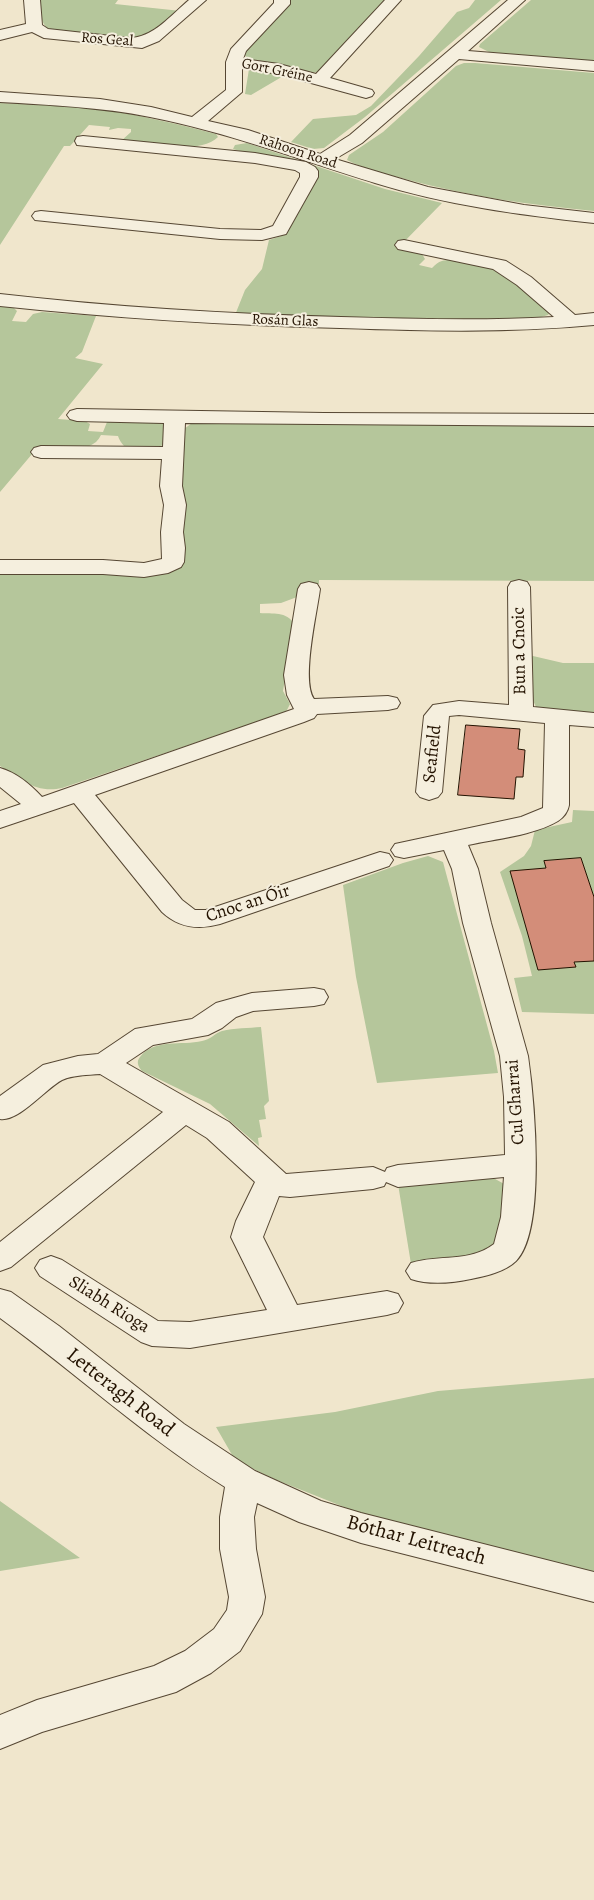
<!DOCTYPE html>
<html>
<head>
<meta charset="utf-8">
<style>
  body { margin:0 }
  canvas { display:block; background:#f0e6cc }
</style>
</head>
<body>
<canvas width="594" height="1900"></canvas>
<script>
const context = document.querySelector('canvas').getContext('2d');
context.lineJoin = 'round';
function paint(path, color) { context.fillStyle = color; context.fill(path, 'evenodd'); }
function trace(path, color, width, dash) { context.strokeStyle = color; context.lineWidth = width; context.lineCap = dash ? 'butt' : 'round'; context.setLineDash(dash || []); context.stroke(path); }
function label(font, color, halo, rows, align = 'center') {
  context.font = font + ' Alegreya,serif'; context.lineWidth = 4; context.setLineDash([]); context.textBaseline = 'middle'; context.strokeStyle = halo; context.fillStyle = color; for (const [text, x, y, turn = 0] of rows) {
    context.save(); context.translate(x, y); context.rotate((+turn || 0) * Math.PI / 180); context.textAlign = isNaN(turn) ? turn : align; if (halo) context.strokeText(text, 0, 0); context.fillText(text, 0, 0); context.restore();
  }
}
const green = new Path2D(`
  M 41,0 L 118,0 L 115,4 L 181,11 L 149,37 L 138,40 L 49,30 C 41,24 38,9 41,0 Z
  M 289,0 L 387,0 L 320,71 L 313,73 L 252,60 L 245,56 L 244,53 L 288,7 Z
  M 475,0 L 501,0 L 365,117 L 324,148 L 313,149 L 291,142 L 313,119 L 356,115 L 371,106 L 419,56 L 457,12 L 469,8 Z
  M 531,0 L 594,0 L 594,61 L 489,52 L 479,47 L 480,44 Z
  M 475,63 L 594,73 L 594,211 C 530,205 467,196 405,179 C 386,174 364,169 347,160 L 349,155 L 383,132 L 456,66 L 464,63 Z
  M 249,69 L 256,69 L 285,75 L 251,95 L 245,94 Z
  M 0,103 C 32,105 64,105 96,109 C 137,114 177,124 216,134 L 218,137 C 198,156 146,143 121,141 L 131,132 L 131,129 L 118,128 L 109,130 L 110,127 L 89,125 L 70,146 L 64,146 L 0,245 Z
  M 247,143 L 385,189 L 442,203 L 398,248 L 422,254 L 425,259 L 419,265 L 432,268 C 435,265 438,262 442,261 C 455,257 489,266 502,272 L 550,312 L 548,315 L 534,319 L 443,320 L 235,315 L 245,290 L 262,269 L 269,240 L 284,235 L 318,176 L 233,149 L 235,145 Z
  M 0,305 L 12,306 L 17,311 L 12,321 L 26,322 L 33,314 L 42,312 L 96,316 L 82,352 L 75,358 L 103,364 L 58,419 L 85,421 L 90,424 L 88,431 L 103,432 L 107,422 C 118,419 158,418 166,426 C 165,431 167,441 163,445 C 158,449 129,450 124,446 C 121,443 119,439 118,436 L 101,435 C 92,456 56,447 38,447 L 0,492 Z
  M 192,423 L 594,423 L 594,581 L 319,580 L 319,584 L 301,585 L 297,597 L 281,603 L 260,604 L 260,613 C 272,614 287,611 294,624 L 283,691 L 290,704 L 286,712 L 62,788 C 37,794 20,779 0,766 L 0,573 L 183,562 L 184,558 L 180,492 L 184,429 Z
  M 533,656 L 563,663 L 594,663 L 594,714 L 546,711 L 536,707 L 531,696 L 527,659 Z
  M 573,810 L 594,811 L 594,1014 L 522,1012 L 514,978 L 532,976 L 522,936 L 500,872 L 524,856 L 531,846 L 535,830 L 572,822 Z
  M 428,856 L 443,862 L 494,1051 L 498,1073 L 377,1083 L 356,977 L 343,885 L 403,863 Z
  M 261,1027 L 269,1101 L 264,1106 L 266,1119 L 259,1120 L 262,1137 L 258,1138 L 259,1146 L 210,1104 L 142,1071 C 138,1066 136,1062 140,1057 C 154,1038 182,1046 202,1041 C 210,1040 215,1033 222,1031 C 234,1028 249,1028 261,1027 Z
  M 488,1175 L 506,1185 L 498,1243 L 484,1256 L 411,1264 L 398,1184 Z
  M 594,1378 L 594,1574 L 374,1519 L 274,1479 L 235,1460 L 216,1427 L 335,1412 L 438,1391 Z
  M 0,1501 L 80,1558 L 0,1571 Z`);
const building = new Path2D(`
  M 466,725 L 520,729 L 518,749 L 525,750 L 523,777 L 516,777 L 514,799 L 458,795 Z
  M 581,858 L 594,897 L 594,961 L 574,962 L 576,967 L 538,970 L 510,871 L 546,868 L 544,861 Z`);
const minor = new Path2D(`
  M 24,0 L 40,0 L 42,25 L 48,29 L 129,38 C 153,38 171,15 189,0 L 206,0 L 159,41 L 142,48 L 44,38 L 32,32 L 0,40 L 0,30 L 26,24 Z
  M 274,0 L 290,0 L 290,4 L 246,51 L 243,59 L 279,64 L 316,74 L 385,0 L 401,0 L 330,78 L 372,90 L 374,93 L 372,96 L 366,98 L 278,74 L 242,68 L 242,92 L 208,121 L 248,130 L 320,154 L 350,135 L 508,0 L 525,0 L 468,51 L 594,61 L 594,71 L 459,59 L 362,143 L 335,159 L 428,187 L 524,205 L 594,213 L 594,223 C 520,215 446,205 375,183 C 300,160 227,132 150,117 C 101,107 50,105 0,102 L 0,92 L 100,99 L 151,107 L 192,117 L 226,90 L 226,62 L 231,49 L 274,3 Z
  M 83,136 L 255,153 L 306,162 L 315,167 L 318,171 L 318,177 L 286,234 L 262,240 L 220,239 L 35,220 L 32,216 L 35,212 L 41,211 L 220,229 L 261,230 L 273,226 L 300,177 L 300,173 L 295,170 L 255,163 L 77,145 L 75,141 L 77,137 Z
  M 404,240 L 506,261 L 531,277 L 575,315 L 594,313 L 594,325 C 509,333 425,331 340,328 C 226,325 113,318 0,306 L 0,294 C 113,307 227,314 341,317 C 412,319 483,321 554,317 L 517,285 L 493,269 L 398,249 L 395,245 L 398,241 Z
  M 77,409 L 324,413 L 594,414 L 594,426 L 185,423 L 182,486 L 186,505 L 183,532 L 185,548 L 184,562 L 181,567 L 168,573 L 144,577 L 103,574 L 0,574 L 0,560 L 103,560 L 144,563 L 162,559 L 161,532 L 164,505 L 160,486 L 162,459 L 41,458 L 34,456 L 31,452 L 34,448 L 41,446 L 163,447 L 164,423 L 77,421 L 70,419 L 67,415 L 70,411 Z
  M 519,580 L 527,582 L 530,587 L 533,707 L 594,713 L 594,727 L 569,725 L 569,805 C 568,811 564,817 558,821 C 535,835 495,839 468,845 L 478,869 L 491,923 L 528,1056 C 534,1098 547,1230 516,1261 C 505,1272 485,1276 471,1279 C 452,1283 429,1285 411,1279 L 406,1271 L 411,1263 C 439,1254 469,1263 494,1244 L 501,1217 L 504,1177 L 398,1187 L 386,1182 L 384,1186 L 373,1189 L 290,1197 L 279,1196 L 263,1237 L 297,1305 L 387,1291 L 398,1294 L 403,1303 L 398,1312 L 387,1315 L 190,1348 L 152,1346 L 141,1342 L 40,1276 L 35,1268 L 40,1260 L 51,1256 L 62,1260 L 158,1321 L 190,1322 L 267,1310 L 231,1237 L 236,1221 L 255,1182 L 207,1138 L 186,1125 L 11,1267 L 0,1271 L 0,1242 L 163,1112 L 100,1074 C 88,1075 73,1075 62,1080 C 45,1089 19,1122 0,1119 L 0,1096 L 43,1065 L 78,1056 L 98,1054 L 135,1029 L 192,1019 L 216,1003 L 252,993 L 314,988 L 324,990 L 328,997 L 324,1004 L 314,1006 L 253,1011 L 236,1017 L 222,1028 L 208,1035 L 153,1045 L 126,1063 L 229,1122 L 286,1174 L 373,1167 L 385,1172 L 387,1168 L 398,1165 L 505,1155 L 504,1097 L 500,1056 L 463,923 L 452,869 L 444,850 L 404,858 L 395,856 L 391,850 L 395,844 L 521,817 L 543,808 L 545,723 L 459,715 L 449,716 L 442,792 L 438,797 L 429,800 L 420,797 L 416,792 L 424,716 L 433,705 L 459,701 L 509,705 L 508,587 L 511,582 Z
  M 309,582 L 317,584 L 320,589 C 317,613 301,680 314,699 L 388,696 L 397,698 L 400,703 L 397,708 L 388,710 L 317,714 L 314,718 L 304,722 L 95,795 L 182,900 L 195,910 L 206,910 L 380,852 L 389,854 L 393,860 L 389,866 L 220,924 C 198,930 179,928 162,912 L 74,803 L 0,828 L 0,811 L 21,804 L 0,787 L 0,768 C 17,773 30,784 42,797 L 294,709 L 287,695 L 284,675 L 298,589 L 301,584 Z
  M 0,1289 L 11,1292 L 59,1326 L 184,1424 L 255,1471 L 321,1501 L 361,1513 L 594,1572 L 594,1602 L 361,1543 L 299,1522 L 257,1503 L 254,1517 L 256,1549 L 265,1597 L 262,1614 L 240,1651 L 211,1673 L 176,1692 L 42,1732 L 0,1749 L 0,1715 L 37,1700 L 154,1666 L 185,1651 L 214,1629 L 227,1610 L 229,1597 L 220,1549 L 220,1517 L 225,1487 C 145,1437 76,1373 0,1318 Z`);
const farStreetnames = [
  ["Ros Geal",107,40,4],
  ["Gort Gréine",277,71,12],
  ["Rahoon Road",298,152,18],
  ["Rosán Glas",285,321,2]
];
const streetNames = [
  ["Bun a Cnoic",520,651,-91],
  ["Seafield",433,754,-84],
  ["Cnoc an Óir",248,904,-18],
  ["Cul Gharrai",516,1102,-94],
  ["Sliabh Rioga",109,1305,32]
];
const nearStreetnames = [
  ["Letteragh Road",120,1393,38],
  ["Bóthar Leitreach",416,1541,15]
];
paint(green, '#b5c69b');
paint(building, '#d38d79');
trace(building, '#231200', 1);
trace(minor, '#564733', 2);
paint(minor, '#f5efde');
label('15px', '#231200', '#f5efde', farStreetnames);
label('18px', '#231200', '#f5efde', streetNames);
label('21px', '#231200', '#f5efde', nearStreetnames);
</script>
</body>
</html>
